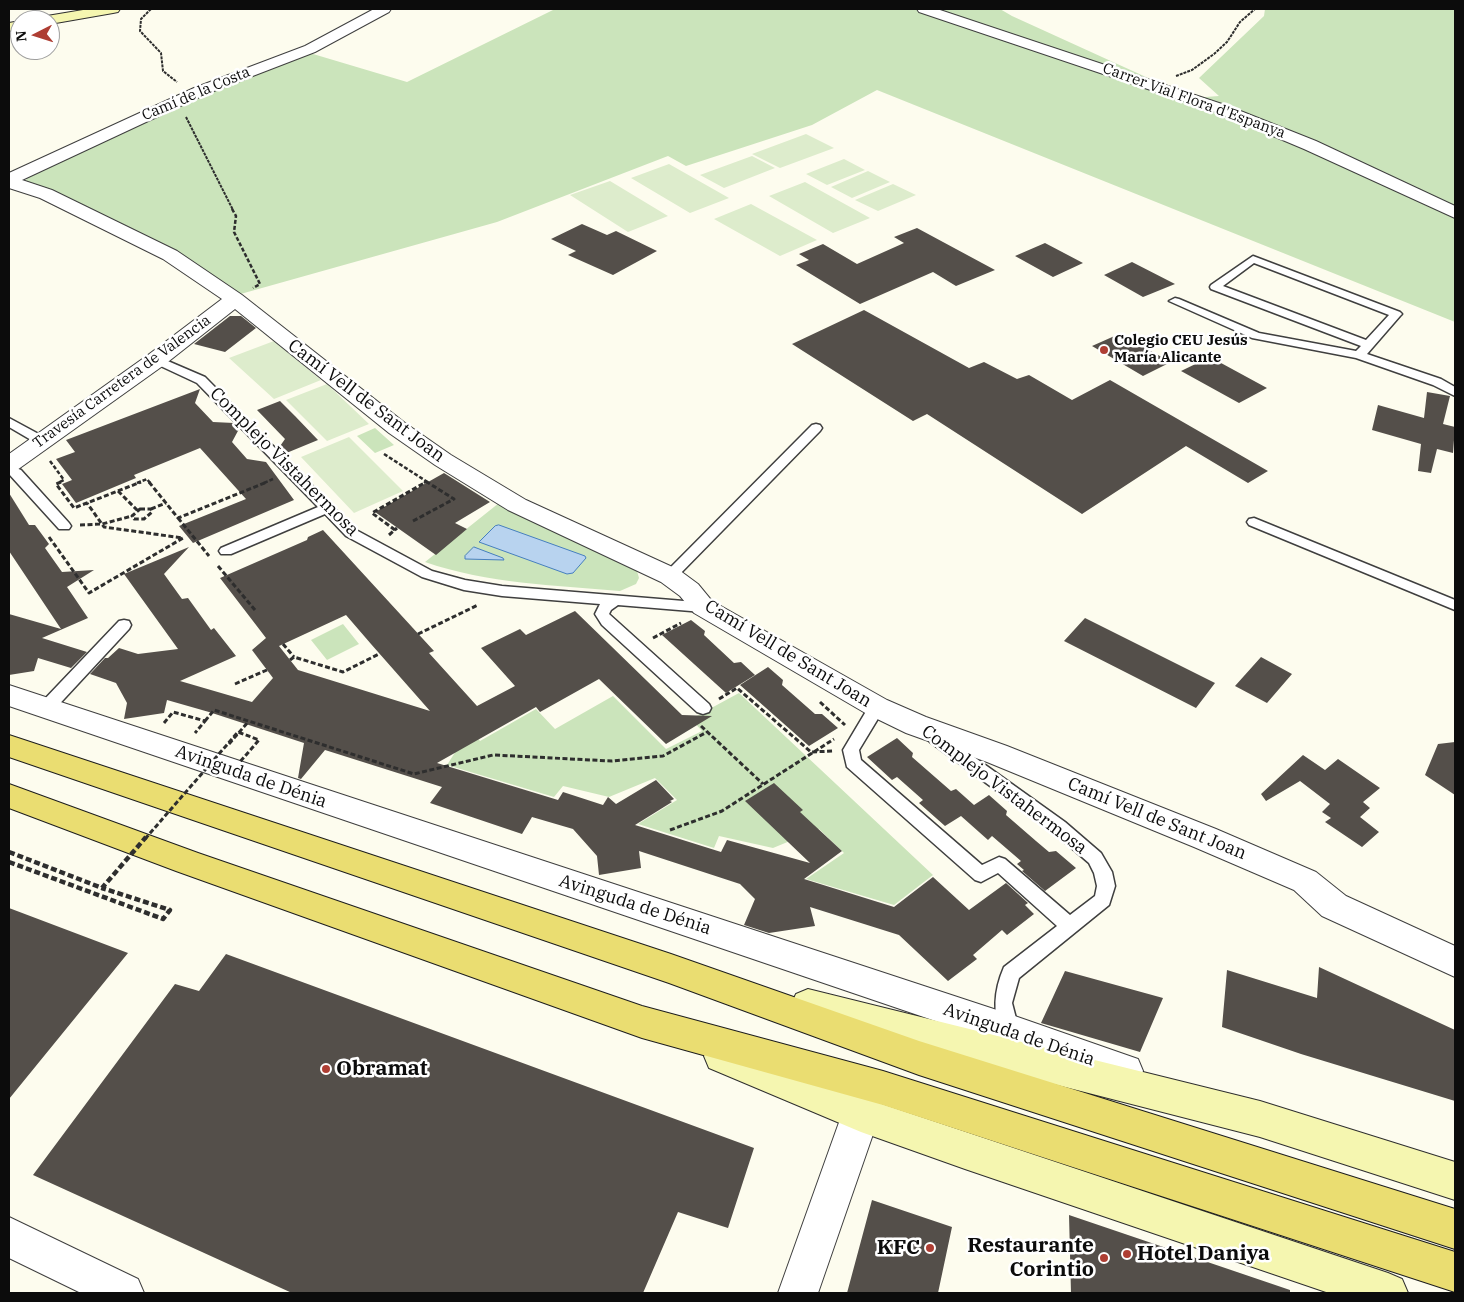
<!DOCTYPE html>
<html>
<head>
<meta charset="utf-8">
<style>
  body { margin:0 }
  #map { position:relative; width:1464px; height:1302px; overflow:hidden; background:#fdfcee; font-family:"IBM Plex Serif",serif }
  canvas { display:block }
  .frame { position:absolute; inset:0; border:10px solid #0c0c0c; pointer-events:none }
  .north { position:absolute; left:10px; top:10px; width:50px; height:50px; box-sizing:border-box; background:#fff; border:1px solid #9e9e9e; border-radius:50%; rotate:265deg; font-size:14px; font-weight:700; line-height:20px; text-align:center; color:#0c0c0c }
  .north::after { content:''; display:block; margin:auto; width:18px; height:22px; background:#ae3e33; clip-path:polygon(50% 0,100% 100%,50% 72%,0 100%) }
</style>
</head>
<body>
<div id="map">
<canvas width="1464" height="1302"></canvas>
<div class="frame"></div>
<div class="north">N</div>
</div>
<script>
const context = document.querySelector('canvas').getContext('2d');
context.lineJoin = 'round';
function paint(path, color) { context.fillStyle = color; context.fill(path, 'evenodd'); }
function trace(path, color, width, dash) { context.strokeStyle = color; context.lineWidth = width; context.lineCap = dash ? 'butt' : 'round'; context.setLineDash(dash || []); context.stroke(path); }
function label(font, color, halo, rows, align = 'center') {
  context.font = font + ' "IBM Plex Serif",serif'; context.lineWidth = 5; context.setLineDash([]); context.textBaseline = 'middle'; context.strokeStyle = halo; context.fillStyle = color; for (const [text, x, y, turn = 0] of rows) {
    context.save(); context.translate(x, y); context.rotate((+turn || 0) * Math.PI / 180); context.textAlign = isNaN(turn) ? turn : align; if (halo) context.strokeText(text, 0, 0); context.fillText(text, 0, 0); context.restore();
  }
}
const green = new Path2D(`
  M 555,9 L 1000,9 L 1012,16 L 1192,98 L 1219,96 L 1199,78 L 1264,16 L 1265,9 L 1455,9 L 1455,322 L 877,90 L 812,125 L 686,166 L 668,156 L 497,222 L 237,295 L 25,183 L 29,173 L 177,102 L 303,51 L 407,82 Z
  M 375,428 L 394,445 L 375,453 L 357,436 Z
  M 499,503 L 637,571 L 639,578 L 636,584 L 620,591 C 553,585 489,584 425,562 Z
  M 343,624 L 359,644 L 327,660 L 311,640 Z
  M 739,693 L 933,875 L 894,905 L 806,879 L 844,853 L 819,829 L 773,848 L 719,836 L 714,848 L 638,824 L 677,800 L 655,778 L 609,797 L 563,786 L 554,797 L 447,765 L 461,743 L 476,736 L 480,741 L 536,709 L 555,729 L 613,696 L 666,749 L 702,731 L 691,719 Z`);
const pitch = new Path2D(`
  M 806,134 L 834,148 L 780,168 L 752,154 Z
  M 752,156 L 775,168 L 724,188 L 700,175 Z
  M 844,159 L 865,170 L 827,185 L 806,174 Z
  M 669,164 L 729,198 L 690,213 L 631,178 Z
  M 868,171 L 890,182 L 852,198 L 831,187 Z
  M 610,181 L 668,216 L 628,232 L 570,195 Z
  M 805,182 L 870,218 L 833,233 L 769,196 Z
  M 893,184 L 916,195 L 878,211 L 855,200 Z
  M 751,204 L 817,240 L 780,256 L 714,219 Z
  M 274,341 L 321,380 L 274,399 L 229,358 Z
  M 327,384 L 369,424 L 327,441 L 286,400 Z
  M 349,437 L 403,491 L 354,513 L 301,457 Z`);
const water = new Path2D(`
  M 499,525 L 585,556 L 586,558 L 573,573 L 567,574 L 479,542 L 495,526 Z
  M 474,547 L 503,558 L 504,560 L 465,559 L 465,556 Z`);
const building = new Path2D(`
  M 582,224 L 607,235 L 616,231 L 657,251 L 613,275 L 568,255 L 576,251 L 551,239 Z
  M 917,228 L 995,270 L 956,286 L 933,272 L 860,304 L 796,265 L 809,260 L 799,254 L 823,244 L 857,264 L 904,243 L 894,237 Z
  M 1045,243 L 1083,263 L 1053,277 L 1015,256 Z
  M 1132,262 L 1175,284 L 1143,297 L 1104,275 Z
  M 864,310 L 969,368 L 984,362 L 1017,379 L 1029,375 L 1072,400 L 1110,380 L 1268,471 L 1248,483 L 1186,446 L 1082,514 L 927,414 L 913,421 L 792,344 Z
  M 230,316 L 241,316 L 256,328 L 225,352 L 194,344 Z
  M 1119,334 L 1171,362 L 1143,376 L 1092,346 Z
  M 1210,357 L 1267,388 L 1239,403 L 1181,371 Z
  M 200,389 L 195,403 L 213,422 L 234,423 L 239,429 L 232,442 L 247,459 L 266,462 L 294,500 L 193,543 L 179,526 L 246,499 L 200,448 L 134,475 L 136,478 L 76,503 L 62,484 L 72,480 L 56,459 L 75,452 L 66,440 Z
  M 1427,392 L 1450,396 L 1443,424 L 1455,427 L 1453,453 L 1437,449 L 1431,473 L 1418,471 L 1421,444 L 1372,430 L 1378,405 L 1424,418 Z
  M 280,401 L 295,416 L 318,440 L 284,454 L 278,449 L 285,439 L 257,410 Z
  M 444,473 L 490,502 L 455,523 L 467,529 L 436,555 L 375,512 Z
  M 9,493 L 29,525 L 35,525 L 49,544 L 45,548 L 62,572 L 94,570 L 67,587 L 88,618 L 42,638 L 87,652 L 71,668 L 38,658 L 34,671 L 9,675 L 9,614 L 61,629 L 9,551 Z
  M 323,530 L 434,651 L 429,653 L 477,706 L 515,686 L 481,648 L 520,629 L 526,635 L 575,611 L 682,715 L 712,716 L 666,744 L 599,679 L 540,712 L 536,707 L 437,763 L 558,800 L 563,792 L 603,805 L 608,797 L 616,804 L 656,780 L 674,799 L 670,801 L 672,802 L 635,825 L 721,852 L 727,840 L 810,863 L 745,801 L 774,783 L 803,810 L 800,812 L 842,851 L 804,879 L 894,907 L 933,877 L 969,910 L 1006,883 L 1028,903 L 1025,905 L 1034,914 L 1007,935 L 1002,930 L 973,955 L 977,959 L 948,981 L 899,935 L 810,907 L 815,926 L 769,933 L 744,925 L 755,899 L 740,884 L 639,851 L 641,868 L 599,875 L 597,856 L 573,829 L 532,817 L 522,834 L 430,803 L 442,787 L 325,750 L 301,779 L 298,778 L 304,743 L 209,712 L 167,700 L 164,713 L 124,719 L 127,703 L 116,683 L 90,674 L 105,658 L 108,658 L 119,648 L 138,654 L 178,649 L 124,574 L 189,547 L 164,574 L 182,599 L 188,598 L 211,630 L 214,628 L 236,656 L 180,681 L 252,702 L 273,678 L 252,650 L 266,638 L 220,578 L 307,540 L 308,537 ZM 346,615 L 371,644 L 430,711 L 298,670 L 279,646 Z
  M 1085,618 L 1215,683 L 1196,708 L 1064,641 Z
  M 691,620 L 705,631 L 704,635 L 734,663 L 741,662 L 755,675 L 726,693 L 662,635 Z
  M 1261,657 L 1292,674 L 1267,703 L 1235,686 Z
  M 768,667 L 783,680 L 782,685 L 815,714 L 822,714 L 838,728 L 809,746 L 740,685 Z
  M 897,738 L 913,753 L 912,757 L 951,791 L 956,789 L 974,805 L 989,795 L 1007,811 L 1006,815 L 1036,841 L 1049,852 L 1056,851 L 1076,868 L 1045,891 L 1022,871 L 1024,870 L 1017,864 L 1021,861 L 992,836 L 988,840 L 961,816 L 945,826 L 919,803 L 923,800 L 897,777 L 892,780 L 867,757 Z
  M 1455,742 L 1455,795 L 1425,775 L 1438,744 Z
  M 1303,755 L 1325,770 L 1338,759 L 1380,788 L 1363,802 L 1370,808 L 1360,817 L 1379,832 L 1362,847 L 1325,822 L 1331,818 L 1322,812 L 1330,804 L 1300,781 L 1266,801 L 1261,794 Z
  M 9,908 L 128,953 L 9,1099 Z
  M 226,954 L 754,1148 L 728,1228 L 678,1212 L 643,1293 L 292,1293 L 33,1175 L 175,984 L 199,991 Z
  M 1319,967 L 1455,1030 L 1455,1101 L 1301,1054 L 1222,1027 L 1227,970 L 1317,998 Z
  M 1065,971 L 1163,998 L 1140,1052 L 1041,1023 Z
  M 872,1200 L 952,1227 L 938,1293 L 847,1293 Z
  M 1069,1215 L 1290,1290 L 1290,1293 L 1071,1293 Z`);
const pathFar3 = new Path2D(`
  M 151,9 L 141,19 L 140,31 L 161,53 L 163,71 L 177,82
  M 1176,76 L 1192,70 L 1214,54 L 1227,42 L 1240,22 L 1255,9
  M 186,117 L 233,210`);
const pathFar2 = new Path2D(`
  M 232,209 L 236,216 L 234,232 L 260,284 L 253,288
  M 384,454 L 429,483
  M 50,461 L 64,480 L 58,483
  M 137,483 L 147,479 L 150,483
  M 264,483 L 273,479
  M 424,483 L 427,481`);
const pathFar1 = new Path2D(`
  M 61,482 L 56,484 L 74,508 L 141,482
  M 149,482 L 178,518 L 267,482
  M 118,491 L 137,510
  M 140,509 L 151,509 L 152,512 L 144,519 L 134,519 L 132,516 Z
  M 151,509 L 166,503
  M 178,518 L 209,556
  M 413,521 L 454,499 L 427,482
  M 80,525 L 102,524 L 132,516
  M 395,530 L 372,513 L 426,482
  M 389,535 L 397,528
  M 49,537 L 89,593 L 183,538 L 104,527 L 87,503
  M 218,566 L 255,610
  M 418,634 L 478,605
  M 653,638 L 681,623
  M 283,644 L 294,657
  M 290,660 L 294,657 L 343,672 L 379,654
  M 235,684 L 267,670
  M 719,699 L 737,688 L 811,752 L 833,751
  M 820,702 L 845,725
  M 205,721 L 214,710 L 414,774 L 493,755 L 612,761 L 663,756 L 707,732
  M 164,723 L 173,712 L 205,721 L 195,733
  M 701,726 L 763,784
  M 229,744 L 248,722
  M 670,830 L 722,811 L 834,739`);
const path = new Path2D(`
  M 9,862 L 163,919 L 170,910 L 102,888`);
const lane = new Path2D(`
  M 1253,256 L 1400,312 L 1402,314 L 1400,316 L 1367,354 L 1441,379 L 1455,387 L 1455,396 L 1433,385 L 1356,358 L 1252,338 L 1169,301 L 1175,298 L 1179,299 L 1259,333 L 1356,351 L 1361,346 L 1211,289 L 1210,287 L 1211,285 ZM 1254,263 L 1389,315 L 1366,340 L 1223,286 Z
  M 156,356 L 205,377 L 356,530 L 432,571 L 465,580 L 502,586 L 708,603 L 710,607 L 708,611 L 703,612 L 618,605 L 611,610 L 609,614 L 709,704 L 711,708 L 709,712 L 703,714 L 697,712 L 602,625 L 595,614 L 600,604 L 502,596 L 464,590 L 422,577 L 346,536 L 325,514 L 231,554 L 221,554 L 219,551 L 221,548 L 318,507 L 197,383 L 152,362 L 150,360 Z
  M 9,418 L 46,438 L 48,441 L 42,445 L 38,444 L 9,427 Z
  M 816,424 L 820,425 L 822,428 L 820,431 L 675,579 L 665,579 L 663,576 L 665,573 L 812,425 Z
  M 9,465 L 21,470 L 69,523 L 71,526 L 69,529 L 59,529 L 9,474 Z
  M 1254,518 L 1455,600 L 1455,610 L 1249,525 L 1247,522 L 1249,519 Z
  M 124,620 L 129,621 L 131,625 L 129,629 L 52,712 L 46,714 L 40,712 L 38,708 L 40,704 L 119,621 Z
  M 877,701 L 883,703 L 885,707 L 859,750 L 861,760 L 982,865 L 999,857 L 1005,859 L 1070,915 L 1095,896 L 1097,886 L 1094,873 L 1089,863 L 1053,832 L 930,742 L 928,738 L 930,734 L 936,732 L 942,734 L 1065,822 L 1101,853 L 1112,872 L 1115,886 L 1109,905 L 1019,978 L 1012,1003 L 1019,1030 L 1016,1036 L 1009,1039 L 1002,1036 C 992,1013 994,990 1004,967 L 1057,926 L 998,873 L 981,882 L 975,880 L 847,767 L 843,750 L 871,703 Z`);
const street = new Path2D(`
  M 374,9 L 391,9 L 389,12 L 315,52 L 206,94 L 22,180 L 52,190 L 177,251 L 242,295 L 405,423 L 451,455 L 526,500 L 679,570 L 698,584 L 712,601 L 887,700 L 926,717 L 1007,746 L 1216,829 L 1316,872 L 1346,896 L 1455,946 L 1455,977 L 1322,916 L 1294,890 L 1194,847 L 987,762 L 906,733 L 867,714 L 694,613 L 680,596 L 661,582 L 508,510 L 435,465 L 389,433 L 235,309 L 164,365 L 17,470 L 9,472 L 9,454 L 148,355 L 222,299 L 163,259 L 40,198 L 9,188 L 9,173 L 194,88 L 305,46 Z
  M 917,9 L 937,9 L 1228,106 L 1316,141 L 1455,206 L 1455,218 L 1304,149 L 1216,112 L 919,12 Z
  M 9,685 L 1009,1014 L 1138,1059 L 1143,1071 L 1138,1083 L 1125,1088 L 1009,1046 L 9,706 Z
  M 861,1096 L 874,1102 L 880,1114 L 818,1293 L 778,1293 L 842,1114 L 848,1102 Z
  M 9,1217 L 138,1279 L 144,1293 L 81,1293 L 9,1258 Z`);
const secondary = new Path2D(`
  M 89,9 L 120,9 L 118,12 L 113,13 L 50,24 L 50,20 L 40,20 L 42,17 L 47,16 Z
  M 20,21 L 20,29 L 9,31 L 9,23 Z
  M 808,989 L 1260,1101 L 1455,1162 L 1455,1200 L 1260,1137 L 808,1021 L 796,1016 L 791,1005 L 796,994 Z
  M 722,1040 L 864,1098 L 1388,1273 L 1402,1279 L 1408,1293 L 1329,1293 L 965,1169 L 861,1132 L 709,1068 L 704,1056 L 709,1044 Z`);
const primary = new Path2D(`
  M 9,735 L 671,954 L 919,1041 L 1455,1209 L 1455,1249 L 919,1075 L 669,983 L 9,757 Z
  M 9,784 L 198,853 L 642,1006 L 883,1071 L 1455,1252 L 1455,1292 L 883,1105 L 642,1038 L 176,871 L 9,808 Z`);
const pathBridgeFar1 = new Path2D(`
  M 145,839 L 238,732 L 259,740 L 239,763`);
const pathBridge = new Path2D(`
  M 9,852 L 102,888 L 146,837`);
const markers = [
  [1104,350,5,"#ae3e33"],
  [326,1069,5,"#ae3e33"],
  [930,1248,5,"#ae3e33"],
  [1127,1254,5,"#ae3e33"],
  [1104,1258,5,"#ae3e33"]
];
const farStreetnames = [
  ["Camí de la Costa",196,94,-23],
  ["Carrer Vial Flora d'Espanya",1194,101,20],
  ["Travesía Carretera de Valencia",122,382,-36]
];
const farPoinames = [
  ["Colegio CEU Jesús",1114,341],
  ["María Alicante",1114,358]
];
const streetNames = [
  ["Camí Vell de Sant Joan",366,401,37],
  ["Complejo Vistahermosa",284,462,45],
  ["Camí Vell de Sant Joan",788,654,31],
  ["Avinguda de Dénia",251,777,19],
  ["Complejo Vistahermosa",1004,790,37],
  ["Camí Vell de Sant Joan",1157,819,22],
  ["Avinguda de Dénia",635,905,18],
  ["Avinguda de Dénia",1019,1035,19]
];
const nearPoinames = [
  ["Obramat",336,1069],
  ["Restaurante",1094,1246,"right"],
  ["Corintio",1094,1270,"right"],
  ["KFC",920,1248,"right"],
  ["Hotel Daniya",1137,1254]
];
paint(green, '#cbe4bb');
paint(pitch, '#ddeccc');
paint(water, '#b8d3ef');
trace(water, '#467fbf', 1);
paint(building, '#544f4a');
trace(lane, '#3f3f3f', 3);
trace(street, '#3f3f3f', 2);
trace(secondary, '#2e2e2e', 2);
trace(primary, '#1d1d1d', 2);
trace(pathFar3, '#2e2e2e', 2, [3, 1]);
trace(pathFar2, '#2e2e2e', 2.5, [4, 2]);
trace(pathFar1, '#2e2e2e', 3, [5, 2.5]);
trace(path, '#2e2e2e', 4.5, [6, 3]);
paint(lane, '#fff');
paint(street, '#fff');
paint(secondary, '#f5f6b0');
paint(primary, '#eadd71');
trace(pathBridgeFar1, '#2e2e2e', 3, [5, 2.5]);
trace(pathBridge, '#2e2e2e', 4.5, [6, 3]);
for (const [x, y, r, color] of markers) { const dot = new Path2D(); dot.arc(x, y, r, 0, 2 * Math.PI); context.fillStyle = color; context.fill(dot); trace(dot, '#fff', 2); }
label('15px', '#0c0c0c', '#fff', farStreetnames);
label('bold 15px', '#0c0c0c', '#fff', farPoinames, 'left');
label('18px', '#0c0c0c', '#fff', streetNames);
label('bold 21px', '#0c0c0c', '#fff', nearPoinames, 'left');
</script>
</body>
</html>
